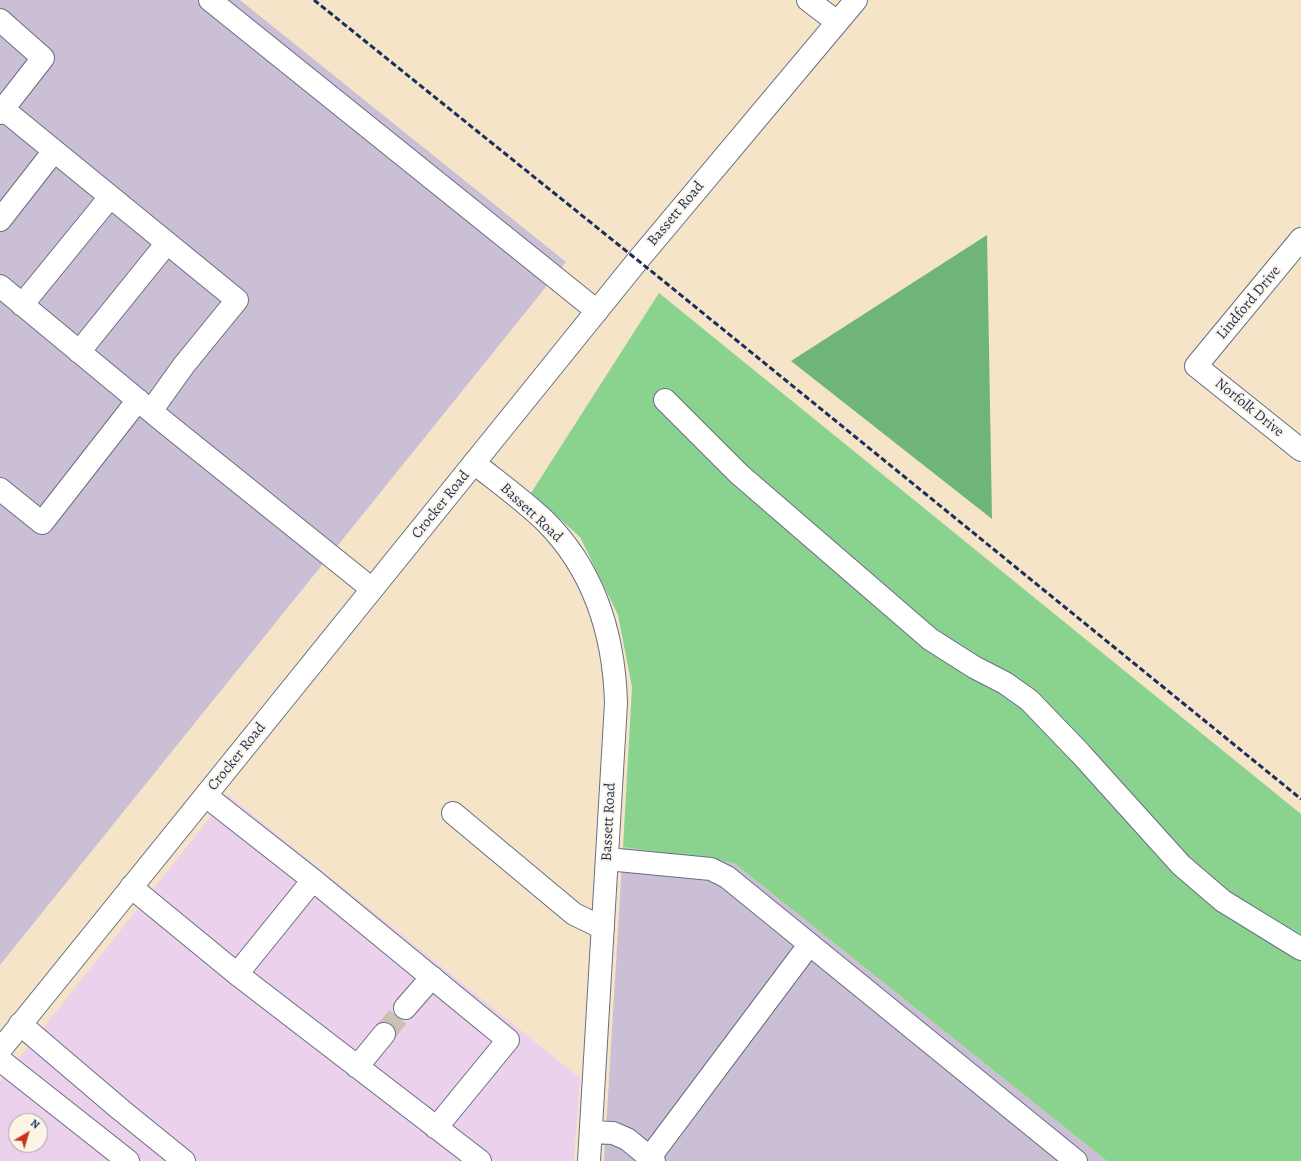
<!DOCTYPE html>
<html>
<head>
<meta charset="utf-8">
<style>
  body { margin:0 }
  #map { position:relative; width:1301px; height:1161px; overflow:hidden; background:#f6e4c9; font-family:Alegreya,serif }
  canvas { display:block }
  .north { position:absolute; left:8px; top:1113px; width:40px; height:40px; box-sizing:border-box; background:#fcf5e5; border:1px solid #a2a6af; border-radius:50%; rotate:38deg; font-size:11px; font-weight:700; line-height:16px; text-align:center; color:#1b2f5e }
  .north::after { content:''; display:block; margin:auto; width:14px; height:18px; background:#c8321e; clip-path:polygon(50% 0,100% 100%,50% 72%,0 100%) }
</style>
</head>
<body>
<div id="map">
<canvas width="1301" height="1161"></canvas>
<div class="north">N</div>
</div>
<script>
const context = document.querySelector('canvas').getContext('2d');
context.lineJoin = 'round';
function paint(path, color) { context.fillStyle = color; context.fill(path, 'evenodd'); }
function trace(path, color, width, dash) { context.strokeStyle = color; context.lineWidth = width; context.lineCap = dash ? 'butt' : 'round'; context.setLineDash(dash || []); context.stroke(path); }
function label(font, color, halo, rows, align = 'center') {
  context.font = font + ' Alegreya,serif'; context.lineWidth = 4; context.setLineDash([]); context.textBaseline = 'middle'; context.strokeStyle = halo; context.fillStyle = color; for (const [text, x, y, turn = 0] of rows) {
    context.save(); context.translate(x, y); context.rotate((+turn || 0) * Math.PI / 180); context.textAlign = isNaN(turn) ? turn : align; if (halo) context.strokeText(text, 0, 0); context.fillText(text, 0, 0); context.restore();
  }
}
const built = new Path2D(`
  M 228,795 L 580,1078 L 574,1161 L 0,1161 L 0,1082 ZM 16,1121 L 40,1121 L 40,1145 L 16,1145 Z`);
const industrial = new Path2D(`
  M 0,0 L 240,0 L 566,262 L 0,965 Z
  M 623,847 L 734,863 L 1107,1161 L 604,1161 Z`);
const green = new Path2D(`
  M 659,293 L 1301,814 L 1301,1161 L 1107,1161 L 734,863 L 623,847 L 632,687 L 618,615 L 580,537 L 531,493 Z`);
const forest = new Path2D(`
  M 987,235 L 992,519 L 791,361 Z`);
const minorTunnel = new Path2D(`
  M 384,1034 L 405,1008`);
const minor = new Path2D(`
  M 210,0 L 597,311
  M 808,0 L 837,22
  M 0,20 L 43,58 L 0,113
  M 3,109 L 237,300 L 184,365 L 151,411
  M 0,220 L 54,151
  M 1301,239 L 1196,366 L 1301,450
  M 0,286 L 163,421 L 372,589
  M 22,305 L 110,197
  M 79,352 L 167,243
  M 665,400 L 739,474 L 930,639 L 974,667 L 1005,683 L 1029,700 L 1080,753 L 1181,865 L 1223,901 L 1301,949
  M 474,463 C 498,482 523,500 545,521 C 595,571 614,634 616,703 L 589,1161
  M 0,489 L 42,523 L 138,400
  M 206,796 L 313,880 L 237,974
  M 453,813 L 574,914 L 603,928
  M 607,859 L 711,869 L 727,877 L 1076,1161
  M 313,880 L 508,1040 L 436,1128
  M 131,887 L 237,974 L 480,1161
  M 405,1008 L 432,977
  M 20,1024 L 121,1110 L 184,1161
  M 0,1060 L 128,1161
  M 357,1067 L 384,1034
  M 591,1132 L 613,1133 L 627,1139 L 654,1161
  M 650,1157 L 809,945`);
const major = new Path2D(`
  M 0,1050 L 638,260 L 856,0`);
const rail = new Path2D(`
  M 314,0 L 661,279 L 1301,799`);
const streetNames = [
  ["Bassett Road",676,214,-50],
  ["Lindford Drive",1249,303,-50],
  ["Norfolk Drive",1249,408,39],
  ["Crocker Road",441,505,-51],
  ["Bassett Road",531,513,43],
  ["Crocker Road",237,757,-51],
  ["Bassett Road",609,822,-87]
];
paint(built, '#ebd1ec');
paint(industrial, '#cbbfd6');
paint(green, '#8ad38e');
paint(forest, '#6fb579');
trace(minorTunnel, '#cac0b4', 22, [22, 11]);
trace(minor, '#686e83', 24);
trace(major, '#686e83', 24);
trace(minor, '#fff', 22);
trace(major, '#fff', 22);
trace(rail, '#1b2f5e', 3, [6, 3]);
label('15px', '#1b2f5e', '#fcf5e5', streetNames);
</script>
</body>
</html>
